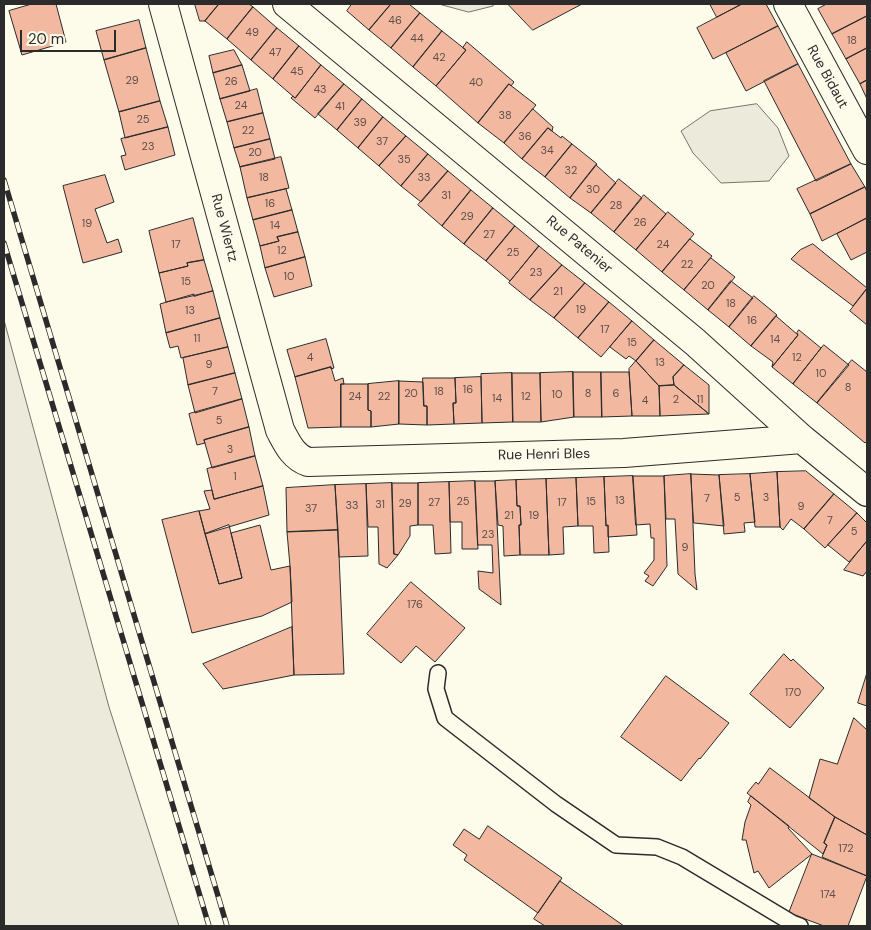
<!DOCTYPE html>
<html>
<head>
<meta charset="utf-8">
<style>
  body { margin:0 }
  #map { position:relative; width:871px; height:930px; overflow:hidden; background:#fdfbea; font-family:"DM Sans",sans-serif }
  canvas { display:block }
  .frame { position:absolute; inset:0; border:5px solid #2b2b2b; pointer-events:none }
  .scale { position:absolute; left:20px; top:30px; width:96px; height:22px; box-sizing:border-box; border:2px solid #2b2b2b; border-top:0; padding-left:6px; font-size:15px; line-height:18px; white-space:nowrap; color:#2b2b2b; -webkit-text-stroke:4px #fdfbea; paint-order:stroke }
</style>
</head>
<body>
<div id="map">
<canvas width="871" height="930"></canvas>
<div class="frame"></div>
<div class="scale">20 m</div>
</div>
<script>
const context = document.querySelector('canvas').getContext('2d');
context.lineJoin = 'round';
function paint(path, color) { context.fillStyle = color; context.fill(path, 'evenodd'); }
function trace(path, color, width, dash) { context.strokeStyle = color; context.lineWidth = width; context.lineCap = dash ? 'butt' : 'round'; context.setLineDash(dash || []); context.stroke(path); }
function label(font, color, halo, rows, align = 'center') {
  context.font = font + ' "DM Sans",sans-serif'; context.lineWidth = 4; context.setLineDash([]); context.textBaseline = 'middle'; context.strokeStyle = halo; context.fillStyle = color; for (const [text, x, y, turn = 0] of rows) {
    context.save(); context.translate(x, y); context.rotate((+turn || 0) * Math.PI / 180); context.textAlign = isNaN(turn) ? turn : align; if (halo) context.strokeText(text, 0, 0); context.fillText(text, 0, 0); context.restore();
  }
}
const green = new Path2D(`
  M 439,4 L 494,4 L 493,6 L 469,12 Z
  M 757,104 L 778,128 L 789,156 L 769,181 L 721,183 L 693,153 L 681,131 L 710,111 Z
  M 4,320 L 109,707 L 179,926 L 4,926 Z`);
const building = new Path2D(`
  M 32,4 L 56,4 L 66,42 L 22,55 L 9,11 Z
  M 195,4 L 219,4 L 205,21 L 200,21 Z
  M 219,4 L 249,4 L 253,7 L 227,39 L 205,21 Z
  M 352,4 L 391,4 L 369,30 L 347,11 Z
  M 391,4 L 409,4 L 420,13 L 391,48 L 369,30 Z
  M 508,4 L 582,4 L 533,30 Z
  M 710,4 L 742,4 L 717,17 Z
  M 742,4 L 766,4 L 778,26 L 713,59 L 697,28 Z
  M 827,4 L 867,4 L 867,16 L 832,34 L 818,9 Z
  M 253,7 L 277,28 L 251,60 L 227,39 Z
  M 420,13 L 442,31 L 413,67 L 391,48 Z
  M 867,16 L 867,48 L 846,59 L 832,34 Z
  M 139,20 L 146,48 L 104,60 L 96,31 Z
  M 778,26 L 798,64 L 746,91 L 726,53 Z
  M 277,28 L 299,46 L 273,79 L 251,60 Z
  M 442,31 L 466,50 L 436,86 L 413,67 Z
  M 467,42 L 514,82 L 511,86 L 509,84 L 478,123 L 436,86 L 466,50 L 463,48 Z
  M 299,46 L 321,65 L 295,98 L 273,79 Z
  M 146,48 L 160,101 L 119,112 L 104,60 Z
  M 867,48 L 867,80 L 860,84 L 846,59 Z
  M 234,50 L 242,65 L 213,73 L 209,56 Z
  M 798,64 L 851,164 L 816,181 L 764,81 Z
  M 242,65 L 250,91 L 220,99 L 213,73 Z
  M 321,65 L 344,84 L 315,118 L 291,98 L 293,96 L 295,98 Z
  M 867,80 L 867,99 L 860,84 Z
  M 344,84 L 362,99 L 337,130 L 318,114 Z
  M 509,84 L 536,105 L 504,143 L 478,123 Z
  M 257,89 L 263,113 L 227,122 L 220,99 Z
  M 362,99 L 383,117 L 358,148 L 337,130 Z
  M 160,101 L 168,127 L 125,138 L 119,112 Z
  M 533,109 L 553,127 L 552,131 L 548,128 L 522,159 L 504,143 Z
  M 263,113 L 270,139 L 234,148 L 227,122 Z
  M 383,117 L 406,136 L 379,166 L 358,148 Z
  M 168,127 L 175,155 L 125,170 L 121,156 L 126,155 L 121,139 Z
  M 548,128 L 561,138 L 562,136 L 572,144 L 545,177 L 522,159 Z
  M 406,136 L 428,154 L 401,186 L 379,166 Z
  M 270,139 L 275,159 L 240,167 L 234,148 Z
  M 572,144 L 597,164 L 570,198 L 545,177 Z
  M 428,154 L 448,171 L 421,202 L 401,186 Z
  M 281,157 L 289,188 L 247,198 L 240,167 Z
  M 851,164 L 865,187 L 810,214 L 797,189 Z
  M 596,165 L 616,183 L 591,213 L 570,198 Z
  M 448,171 L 471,190 L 442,226 L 418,205 Z
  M 105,175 L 114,202 L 95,209 L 107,243 L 118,239 L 122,252 L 83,263 L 63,186 Z
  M 619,179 L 642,198 L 614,232 L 591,213 Z
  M 865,187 L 867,192 L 867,218 L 822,241 L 810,214 Z
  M 286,189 L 292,210 L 253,220 L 247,198 Z
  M 471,190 L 493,208 L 464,244 L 442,226 Z
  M 644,195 L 666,214 L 636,250 L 614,232 Z
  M 493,208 L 515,226 L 486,261 L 464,244 Z
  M 292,210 L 298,232 L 277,237 L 279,241 L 260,246 L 253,220 Z
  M 668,212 L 694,234 L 662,272 L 636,250 Z
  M 193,218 L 204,260 L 187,263 L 188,266 L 159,273 L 149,231 Z
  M 867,218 L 867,252 L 851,260 L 837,234 Z
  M 515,226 L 539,246 L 510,281 L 486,261 Z
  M 298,232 L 305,257 L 265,268 L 260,246 L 279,241 L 277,237 Z
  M 690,239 L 712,256 L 684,290 L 662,272 Z
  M 813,244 L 867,288 L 853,306 L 791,259 L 800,250 Z
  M 539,246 L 562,265 L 530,300 L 509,283 Z
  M 305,257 L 312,286 L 274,297 L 265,268 Z
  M 711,258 L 735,277 L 708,310 L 684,290 Z
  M 204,260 L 213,291 L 166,302 L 159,273 L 188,266 L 187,263 Z
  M 562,265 L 585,283 L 554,318 L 530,300 Z
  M 731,281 L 753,298 L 729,327 L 708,310 Z
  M 585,283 L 609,302 L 578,338 L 554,318 Z
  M 867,289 L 867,325 L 850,311 Z
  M 213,291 L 220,318 L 166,333 L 160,304 L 194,294 L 194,296 Z
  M 754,296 L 777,315 L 751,346 L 729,327 Z
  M 609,302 L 632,321 L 601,357 L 578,338 Z
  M 776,316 L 798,335 L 772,367 L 773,362 L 751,346 Z
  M 220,318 L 228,347 L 181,358 L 178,346 L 170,348 L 166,333 Z
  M 632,321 L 654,340 L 636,361 L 629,356 L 626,359 L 610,347 Z
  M 799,330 L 821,348 L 793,384 L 772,367 L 798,335 L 797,333 Z
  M 326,339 L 334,368 L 331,369 L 331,367 L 295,377 L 287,350 Z
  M 654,340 L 684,365 L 673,377 L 674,385 L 659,386 L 636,361 Z
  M 824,345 L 849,365 L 817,403 L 793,384 Z
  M 228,347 L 235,373 L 188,385 L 183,358 Z
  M 852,360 L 867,372 L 867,441 L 865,443 L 817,403 Z
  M 636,361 L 659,386 L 660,416 L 632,416 L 629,369 Z
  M 684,365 L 709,385 L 709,414 L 674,385 L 673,377 Z
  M 331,367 L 335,381 L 343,378 L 344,384 L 341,384 L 341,427 L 308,428 L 295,377 Z
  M 573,372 L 601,372 L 602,417 L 574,417 Z
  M 573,372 L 574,417 L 541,422 L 540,373 Z
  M 601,372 L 629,372 L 632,416 L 602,417 Z
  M 235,373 L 242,399 L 195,413 L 188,385 Z
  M 512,373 L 513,422 L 482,423 L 481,374 Z
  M 512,373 L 540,373 L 541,422 L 513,422 Z
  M 481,377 L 482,423 L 454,424 L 453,403 L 456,403 L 455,378 Z
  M 423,378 L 455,378 L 456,403 L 453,403 L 454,424 L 427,425 L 427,406 L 424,406 Z
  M 399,381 L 399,424 L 371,427 L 371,411 L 368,410 L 368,384 Z
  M 399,381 L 423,382 L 424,406 L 427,406 L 427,425 L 399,424 Z
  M 341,384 L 368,384 L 368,410 L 371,411 L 371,427 L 341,427 Z
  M 674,385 L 709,414 L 660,416 L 659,386 Z
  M 242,399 L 249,427 L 204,440 L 205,443 L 197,445 L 189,414 Z
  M 249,427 L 255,456 L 212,468 L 204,440 Z
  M 255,456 L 263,486 L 214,499 L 207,469 Z
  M 806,471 L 834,494 L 804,529 L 791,519 L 783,530 L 780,527 L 777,472 Z
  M 777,472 L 780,527 L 755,527 L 750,474 Z
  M 691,474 L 695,574 L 697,590 L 678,574 L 675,519 L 666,519 L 664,476 Z
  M 691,474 L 719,475 L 724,526 L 694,523 Z
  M 750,474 L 755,522 L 744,523 L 745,532 L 724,534 L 719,475 Z
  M 633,476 L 664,476 L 667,566 L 653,586 L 645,581 L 649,576 L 644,573 L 654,560 L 654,538 L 651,538 L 650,524 L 636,525 Z
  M 633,476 L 637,535 L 608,537 L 608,525 L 606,526 L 604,477 Z
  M 604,477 L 606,526 L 608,525 L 609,552 L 594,553 L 593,526 L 578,526 L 576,478 Z
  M 576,478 L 578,526 L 563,527 L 564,554 L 549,555 L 546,479 Z
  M 546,479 L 549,555 L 520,555 L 519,525 L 521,525 L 520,506 L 517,506 L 516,480 Z
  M 516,480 L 517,506 L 520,506 L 521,525 L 519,525 L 520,555 L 504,556 L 503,526 L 498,525 L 495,481 Z
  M 475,481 L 495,481 L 501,605 L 479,589 L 478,571 L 493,573 L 492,545 L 478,545 Z
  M 475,481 L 478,549 L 462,549 L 462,522 L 450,522 L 449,482 Z
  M 449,482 L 451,553 L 435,554 L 433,525 L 418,525 L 418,483 Z
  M 392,483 L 394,554 L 398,555 L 387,568 L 379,564 L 378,527 L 368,527 L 366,484 Z
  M 392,483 L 418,483 L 418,525 L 410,526 L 410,536 L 398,555 L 394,554 Z
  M 366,484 L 368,556 L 339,557 L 335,485 Z
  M 335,485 L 338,530 L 287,532 L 286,488 Z
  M 263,486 L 269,515 L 205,534 L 199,511 L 210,509 L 204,491 L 212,490 L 214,499 Z
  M 834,494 L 857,513 L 825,548 L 804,529 Z
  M 199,511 L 219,584 L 242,578 L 231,533 L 260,525 L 271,570 L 290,566 L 292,602 L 262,616 L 192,633 L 162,520 Z
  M 857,513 L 867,523 L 867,541 L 849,562 L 828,545 Z
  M 229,525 L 242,578 L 219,584 L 205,534 Z
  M 338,530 L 344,674 L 294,675 L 290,566 L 287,532 Z
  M 867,541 L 867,571 L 863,576 L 844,570 Z
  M 411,582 L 465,628 L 435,662 L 416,646 L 401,663 L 367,634 Z
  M 292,627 L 294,675 L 223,689 L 203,664 Z
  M 784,654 L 791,661 L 793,659 L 824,688 L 790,728 L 750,694 Z
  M 867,673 L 867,706 L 858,703 Z
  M 666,676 L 729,723 L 700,759 L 699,758 L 681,781 L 621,737 Z
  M 854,718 L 867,730 L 867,835 L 835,817 L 809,798 L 820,759 L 837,764 Z
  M 770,768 L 835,817 L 824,843 L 827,845 L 823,854 L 747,793 L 756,782 L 758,784 Z
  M 751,796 L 789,826 L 788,828 L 812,854 L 769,888 L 758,871 L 754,873 L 746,840 L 742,840 L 745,822 L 751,805 L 748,802 Z
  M 835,817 L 867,835 L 867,876 L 822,857 L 827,845 L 824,843 Z
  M 488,826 L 562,878 L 538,913 L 464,860 L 467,855 L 453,845 L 464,829 L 479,839 Z
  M 812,854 L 867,876 L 848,926 L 824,926 L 789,913 Z
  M 560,881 L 624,926 L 545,926 L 534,919 Z`);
const lane = new Path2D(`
  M 438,673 L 436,689 L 445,718 L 556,804 L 616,845 L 657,847 L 682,857 L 792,923 L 800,926`);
const street = new Path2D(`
  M 163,4 L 280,430 C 287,443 293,457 308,462 L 624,453 L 802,439
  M 287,4 L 695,342 L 802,439 L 867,492
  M 788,4 L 867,150`);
const rail = new Path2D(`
  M 4,180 L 227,926
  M 4,243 L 209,926`);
const numberNames = [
  ["46",395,21],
  ["49",252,33],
  ["44",417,39],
  ["18",852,41],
  ["47",275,53],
  ["42",439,58],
  ["45",297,72],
  ["29",132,81],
  ["26",231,82],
  ["40",476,83],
  ["43",320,90],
  ["24",241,106],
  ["41",340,107],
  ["38",505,116],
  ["25",143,120],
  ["39",360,123],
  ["22",248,131],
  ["36",525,137],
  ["37",382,142],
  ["23",148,147],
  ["34",547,151],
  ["20",255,153],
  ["35",404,160],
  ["32",571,171],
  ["18",264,178],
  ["33",424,178],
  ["30",593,190],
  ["31",446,196],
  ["16",270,204],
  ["28",616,206],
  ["29",467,217],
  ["26",640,223],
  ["19",87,224],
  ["14",275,226],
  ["27",489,235],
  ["17",176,245],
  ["24",663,245],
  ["12",282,251],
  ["25",513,253],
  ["22",687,265],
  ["23",536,273],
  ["10",289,277],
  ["15",186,282],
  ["20",708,286],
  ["21",558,292],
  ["18",731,304],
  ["19",581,310],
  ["13",190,311],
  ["16",752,321],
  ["17",605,330],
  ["11",197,339],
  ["14",775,340],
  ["15",632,343],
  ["4",310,358],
  ["12",797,358],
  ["13",660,363],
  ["9",209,365],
  ["10",821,374],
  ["8",848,388],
  ["16",468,390],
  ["7",215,392],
  ["18",439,392],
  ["20",411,394],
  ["8",588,394],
  ["6",616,394],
  ["10",557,395],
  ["24",355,397],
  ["22",384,397],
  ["12",526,397],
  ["14",497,399],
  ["2",676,400],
  ["11",700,400],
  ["4",645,401],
  ["5",219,421],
  ["3",230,450],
  ["1",235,477],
  ["5",737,498],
  ["3",766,498],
  ["7",707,499],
  ["13",620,501],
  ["25",463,502],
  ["15",591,502],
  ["27",434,503],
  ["17",562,503],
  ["29",405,504],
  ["31",380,505],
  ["33",352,506],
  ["9",801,507],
  ["37",311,509],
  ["21",509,516],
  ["19",534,516],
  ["7",830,521],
  ["5",854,532],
  ["23",488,535],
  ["9",685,548],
  ["176",415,605],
  ["170",793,693],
  ["172",846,849],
  ["174",828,895]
];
const streetNames = [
  ["Rue Bidaut",827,77,61],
  ["Rue Wiertz",224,228,75],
  ["Rue Patenier",579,245,40],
  ["Rue Henri Bles",544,455,-1]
];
paint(green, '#ecebdb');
trace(green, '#74746e', 1);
paint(building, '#f2b8a0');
trace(building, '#2b2b2b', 1);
trace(lane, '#2b2b2b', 18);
trace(street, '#2b2b2b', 30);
trace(lane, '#fdfbea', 15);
trace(street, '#fdfbea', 28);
trace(rail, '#2b2b2b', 5.5);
trace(rail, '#fdfbea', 4, [11]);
label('11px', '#5d4e48', null, numberNames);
label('14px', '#2b2b2b', '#fdfbea', streetNames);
</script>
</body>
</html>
